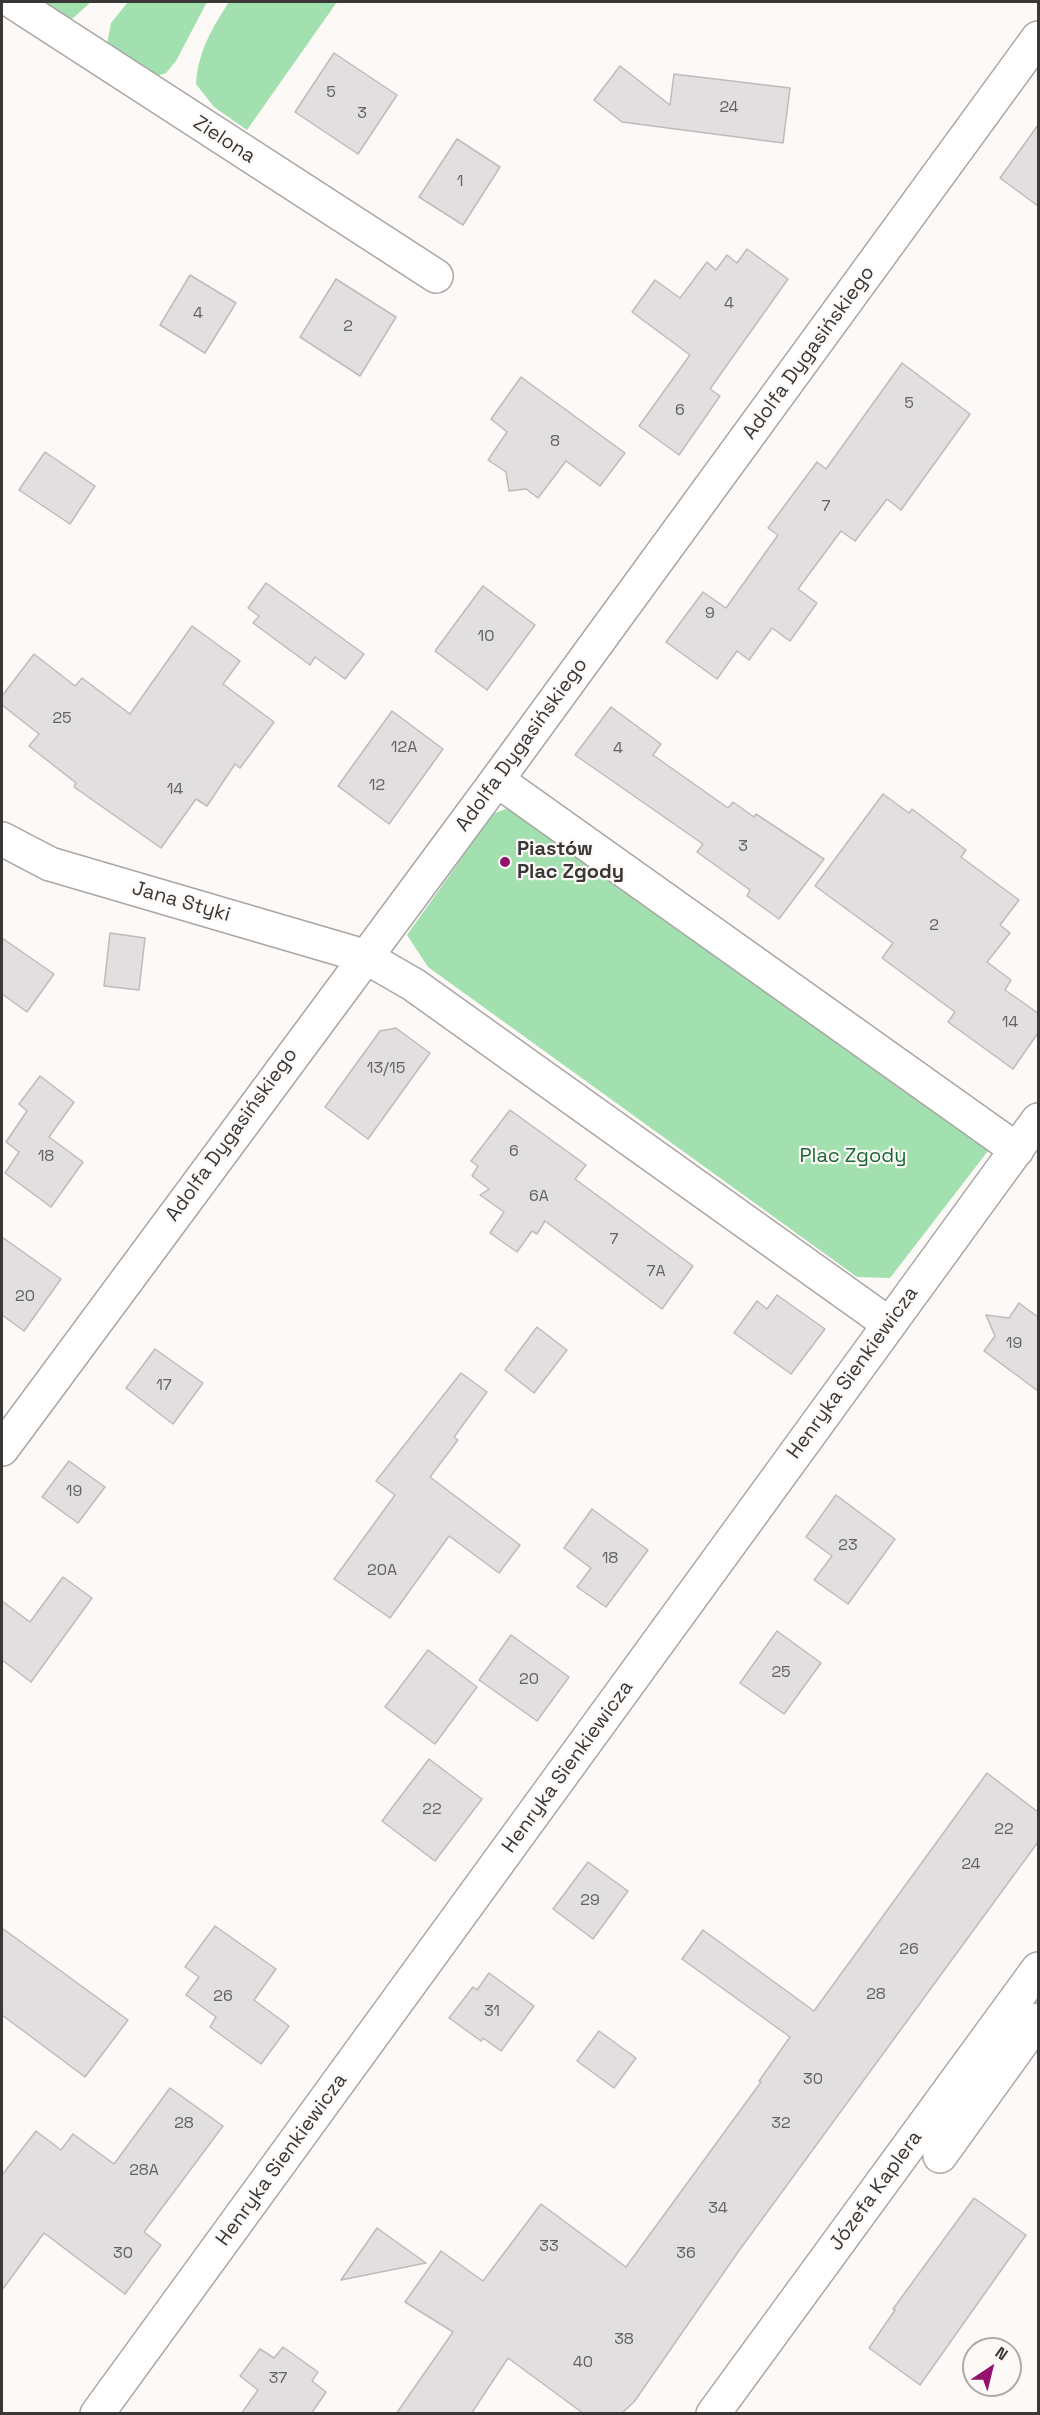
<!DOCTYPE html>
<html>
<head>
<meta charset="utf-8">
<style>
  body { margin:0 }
  #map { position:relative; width:1040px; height:2415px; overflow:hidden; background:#fcf9f7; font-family:"Space Grotesk",sans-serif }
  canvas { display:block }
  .frame { position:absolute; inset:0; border:3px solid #393837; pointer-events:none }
  .north { position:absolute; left:962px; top:2337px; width:60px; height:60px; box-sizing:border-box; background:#fcf9f7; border:2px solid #aeacaa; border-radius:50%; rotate:35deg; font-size:16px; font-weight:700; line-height:24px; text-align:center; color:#393837 }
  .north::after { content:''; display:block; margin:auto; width:21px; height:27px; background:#94126b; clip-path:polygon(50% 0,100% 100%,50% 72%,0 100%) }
</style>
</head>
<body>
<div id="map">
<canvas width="1040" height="2415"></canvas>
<div class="frame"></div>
<div class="north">N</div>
</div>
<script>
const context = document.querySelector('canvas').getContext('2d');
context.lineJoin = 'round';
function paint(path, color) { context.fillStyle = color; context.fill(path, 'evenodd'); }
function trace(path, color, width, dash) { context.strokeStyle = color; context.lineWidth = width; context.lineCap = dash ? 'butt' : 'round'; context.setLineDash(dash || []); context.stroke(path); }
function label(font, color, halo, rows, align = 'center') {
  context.font = font + ' "Space Grotesk",sans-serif'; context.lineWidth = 4.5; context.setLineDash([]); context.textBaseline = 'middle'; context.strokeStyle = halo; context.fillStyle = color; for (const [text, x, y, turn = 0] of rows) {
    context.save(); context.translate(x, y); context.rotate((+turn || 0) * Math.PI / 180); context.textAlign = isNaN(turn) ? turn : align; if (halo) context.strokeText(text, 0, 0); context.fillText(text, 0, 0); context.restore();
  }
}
const green = new Path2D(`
  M 27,2 L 91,2 L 72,19 L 61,21 Z
  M 128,2 L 207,2 L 176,61 L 166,73 L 147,79 L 107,44 L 111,23 Z
  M 229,2 L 337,2 L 247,130 L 214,107 L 196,84 C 198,52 212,28 229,2 Z
  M 508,808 L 989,1136 L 988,1151 L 890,1278 L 857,1277 L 428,967 L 407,935 L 493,814 Z`);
const building = new Path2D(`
  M 334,53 L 397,95 L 358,154 L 295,112 Z
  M 620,66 L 670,105 L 674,74 L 790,88 L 783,143 L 622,122 L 594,100 Z
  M 1038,125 L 1038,206 L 1000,178 Z
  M 457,139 L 500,167 L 463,225 L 419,197 Z
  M 747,249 L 788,279 L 710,389 L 720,396 L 679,455 L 639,426 L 690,355 L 632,312 L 655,280 L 680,298 L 707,262 L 716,270 L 727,255 L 737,263 Z
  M 190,275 L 236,303 L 205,353 L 160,325 Z
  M 336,279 L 396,317 L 360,376 L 300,337 Z
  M 902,363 L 970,414 L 901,510 L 887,499 L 855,541 L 841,531 L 798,589 L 817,603 L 790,641 L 772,628 L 749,660 L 737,651 L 717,679 L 666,642 L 703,592 L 726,608 L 778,535 L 768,528 L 817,462 L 826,469 Z
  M 521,377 L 625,453 L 600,486 L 566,461 L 538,498 L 526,489 L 509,491 L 506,472 L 488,460 L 507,432 L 491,419 Z
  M 45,452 L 95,486 L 70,524 L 19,490 Z
  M 266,583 L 364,654 L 345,679 L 315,657 L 310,665 L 253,623 L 259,616 L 248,608 Z
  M 483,586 L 535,625 L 487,690 L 435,651 Z
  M 192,626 L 240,661 L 223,684 L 274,722 L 240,768 L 235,764 L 207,806 L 196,799 L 161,848 L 74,787 L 76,783 L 29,746 L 39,734 L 2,705 L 2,696 L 34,654 L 75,686 L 82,678 L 130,714 Z
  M 611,707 L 661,744 L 653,755 L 728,808 L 733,802 L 754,817 L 756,814 L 824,859 L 779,919 L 747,896 L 750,890 L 697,852 L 703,844 L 575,755 Z
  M 392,711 L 443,749 L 389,824 L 338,786 Z
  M 883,794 L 909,813 L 912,809 L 966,850 L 961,857 L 1019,900 L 1000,925 L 1010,933 L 987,962 L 1011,980 L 1005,990 L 1038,1013 L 1038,1033 L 1013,1069 L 948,1022 L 955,1012 L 882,958 L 893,943 L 815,886 Z
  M 110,933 L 145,938 L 139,990 L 104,986 Z
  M 2,938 L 54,974 L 27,1012 L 2,994 Z
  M 396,1028 L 430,1053 L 368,1139 L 325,1107 L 380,1031 Z
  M 40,1076 L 74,1102 L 49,1137 L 83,1162 L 51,1207 L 5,1173 L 19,1152 L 6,1142 L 27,1111 L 19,1104 Z
  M 510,1110 L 586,1165 L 575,1179 L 693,1266 L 662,1309 L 545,1221 L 537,1234 L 532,1231 L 517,1252 L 490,1233 L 504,1212 L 480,1195 L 489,1189 L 472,1176 L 478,1166 L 471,1161 Z
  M 2,1237 L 61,1279 L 24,1331 L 2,1315 Z
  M 777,1295 L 825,1329 L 791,1374 L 734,1333 L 757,1301 L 767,1309 Z
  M 1019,1303 L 1038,1317 L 1038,1391 L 984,1351 L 995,1336 L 986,1315 L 1009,1318 Z
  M 537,1327 L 567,1350 L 534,1393 L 505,1370 Z
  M 155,1349 L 203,1383 L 173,1424 L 126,1388 Z
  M 461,1373 L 487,1392 L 454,1437 L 458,1440 L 430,1477 L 520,1545 L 499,1573 L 449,1536 L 390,1618 L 334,1579 L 395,1495 L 376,1481 Z
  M 69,1461 L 105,1487 L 78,1523 L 42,1497 Z
  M 836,1495 L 895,1539 L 848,1604 L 814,1580 L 832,1556 L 806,1537 Z
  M 592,1509 L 648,1550 L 606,1607 L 577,1587 L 591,1568 L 564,1548 Z
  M 63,1577 L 92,1598 L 31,1682 L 2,1660 L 2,1601 L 30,1622 Z
  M 777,1631 L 821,1663 L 784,1714 L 740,1683 Z
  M 511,1635 L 569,1677 L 537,1721 L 479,1680 Z
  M 428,1650 L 477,1687 L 435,1744 L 385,1707 Z
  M 429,1759 L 482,1799 L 435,1861 L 382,1821 Z
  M 987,1773 L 1038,1812 L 1038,1842 L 738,2252 L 634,2402 L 621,2414 L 584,2414 L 508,2358 L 471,2414 L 396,2414 L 453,2332 L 405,2302 L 441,2251 L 483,2281 L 541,2204 L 626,2267 L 761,2082 L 759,2081 L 790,2037 L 682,1959 L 703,1930 L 814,2011 Z
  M 588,1862 L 628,1891 L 593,1939 L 553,1909 Z
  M 215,1926 L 276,1969 L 254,2000 L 289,2026 L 261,2064 L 210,2027 L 216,2017 L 186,1995 L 199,1977 L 185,1967 Z
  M 2,1928 L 128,2020 L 85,2077 L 2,2015 Z
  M 489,1973 L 534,2006 L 501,2051 L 483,2038 L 481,2041 L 449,2018 L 473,1987 L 477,1990 Z
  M 599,2031 L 636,2058 L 614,2088 L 577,2061 Z
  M 170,2088 L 223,2126 L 144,2232 L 161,2245 L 125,2294 L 44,2233 L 2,2290 L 2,2175 L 36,2131 L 61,2150 L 73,2134 L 114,2164 Z
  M 974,2198 L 1026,2235 L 920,2385 L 869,2348 L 895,2310 L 893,2309 Z
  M 377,2228 L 426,2263 L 341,2280 Z
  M 283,2347 L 318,2372 L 312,2381 L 326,2392 L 311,2414 L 241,2414 L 258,2390 L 240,2376 L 260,2349 L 274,2358 Z`);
const street = new Path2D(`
  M 13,2 L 436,276
  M 497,780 L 1017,1150
  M 2,839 L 50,864 L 364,956 L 414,985 L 889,1324
  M 2,1449 L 497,780 L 1038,38
  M 940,2156 L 1038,2020
  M 97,2414 L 1038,1120
  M 713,2414 L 1038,1969`);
const markers = [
  [505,862,6,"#94126b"]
];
const numberNames = [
  ["5",331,93],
  ["24",729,108],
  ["3",362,114],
  ["1",460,182],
  ["4",729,304],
  ["4",198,314],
  ["2",348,327],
  ["5",909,404],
  ["6",680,411],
  ["8",555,442],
  ["7",826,507],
  ["9",710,614],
  ["10",486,637],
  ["25",62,719],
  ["12A",404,748],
  ["4",618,749],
  ["12",377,786],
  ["14",175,790],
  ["3",743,847],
  ["2",934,926],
  ["14",1010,1023],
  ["13/15",386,1069],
  ["6",514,1152],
  ["18",46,1157],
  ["6A",539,1197],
  ["7",614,1240],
  ["7A",656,1272],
  ["20",25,1297],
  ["19",1014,1344],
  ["17",164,1386],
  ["19",74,1492],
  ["23",848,1546],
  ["18",610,1559],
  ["20A",382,1571],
  ["25",781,1673],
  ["20",529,1680],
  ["22",432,1810],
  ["22",1004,1830],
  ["24",971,1865],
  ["29",590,1901],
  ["26",909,1950],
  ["28",876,1995],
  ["26",223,1997],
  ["31",492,2012],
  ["30",813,2080],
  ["28",184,2124],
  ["32",781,2124],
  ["28A",144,2171],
  ["34",718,2209],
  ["33",549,2247],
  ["30",123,2254],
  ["36",686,2254],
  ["38",624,2340],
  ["40",583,2363],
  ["37",278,2379]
];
const streetNames = [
  ["Zielona",224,140,33],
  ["Adolfa Dygasińskiego",809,353,-54],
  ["Adolfa Dygasińskiego",522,745,-54],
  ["Jana Styki",181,902,16],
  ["Adolfa Dygasińskiego",232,1135,-54],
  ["Henryka Sienkiewicza",853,1373,-54],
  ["Henryka Sienkiewicza",568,1767,-54],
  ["Henryka Sienkiewicza",282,2160,-54],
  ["Józefa Kaplera",876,2191,-54]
];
const poiNames = [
  ["Piastów",517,850],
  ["Plac Zgody",517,873]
];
const parkNames = [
  ["Plac Zgody",853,1157]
];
paint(green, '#a2e1af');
paint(building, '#e2dfe0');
trace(building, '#bebbbd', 1.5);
trace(street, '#a9a6a5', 36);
trace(street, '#fff', 33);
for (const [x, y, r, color] of markers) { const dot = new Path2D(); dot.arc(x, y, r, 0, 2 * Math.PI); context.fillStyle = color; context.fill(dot); trace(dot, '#fcf9f7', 2); }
label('16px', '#636261', null, numberNames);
label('20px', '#393837', '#fcf9f7', streetNames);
label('bold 20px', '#393837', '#fcf9f7', poiNames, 'left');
label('20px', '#196735', '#fcf9f7', parkNames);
</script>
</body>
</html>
